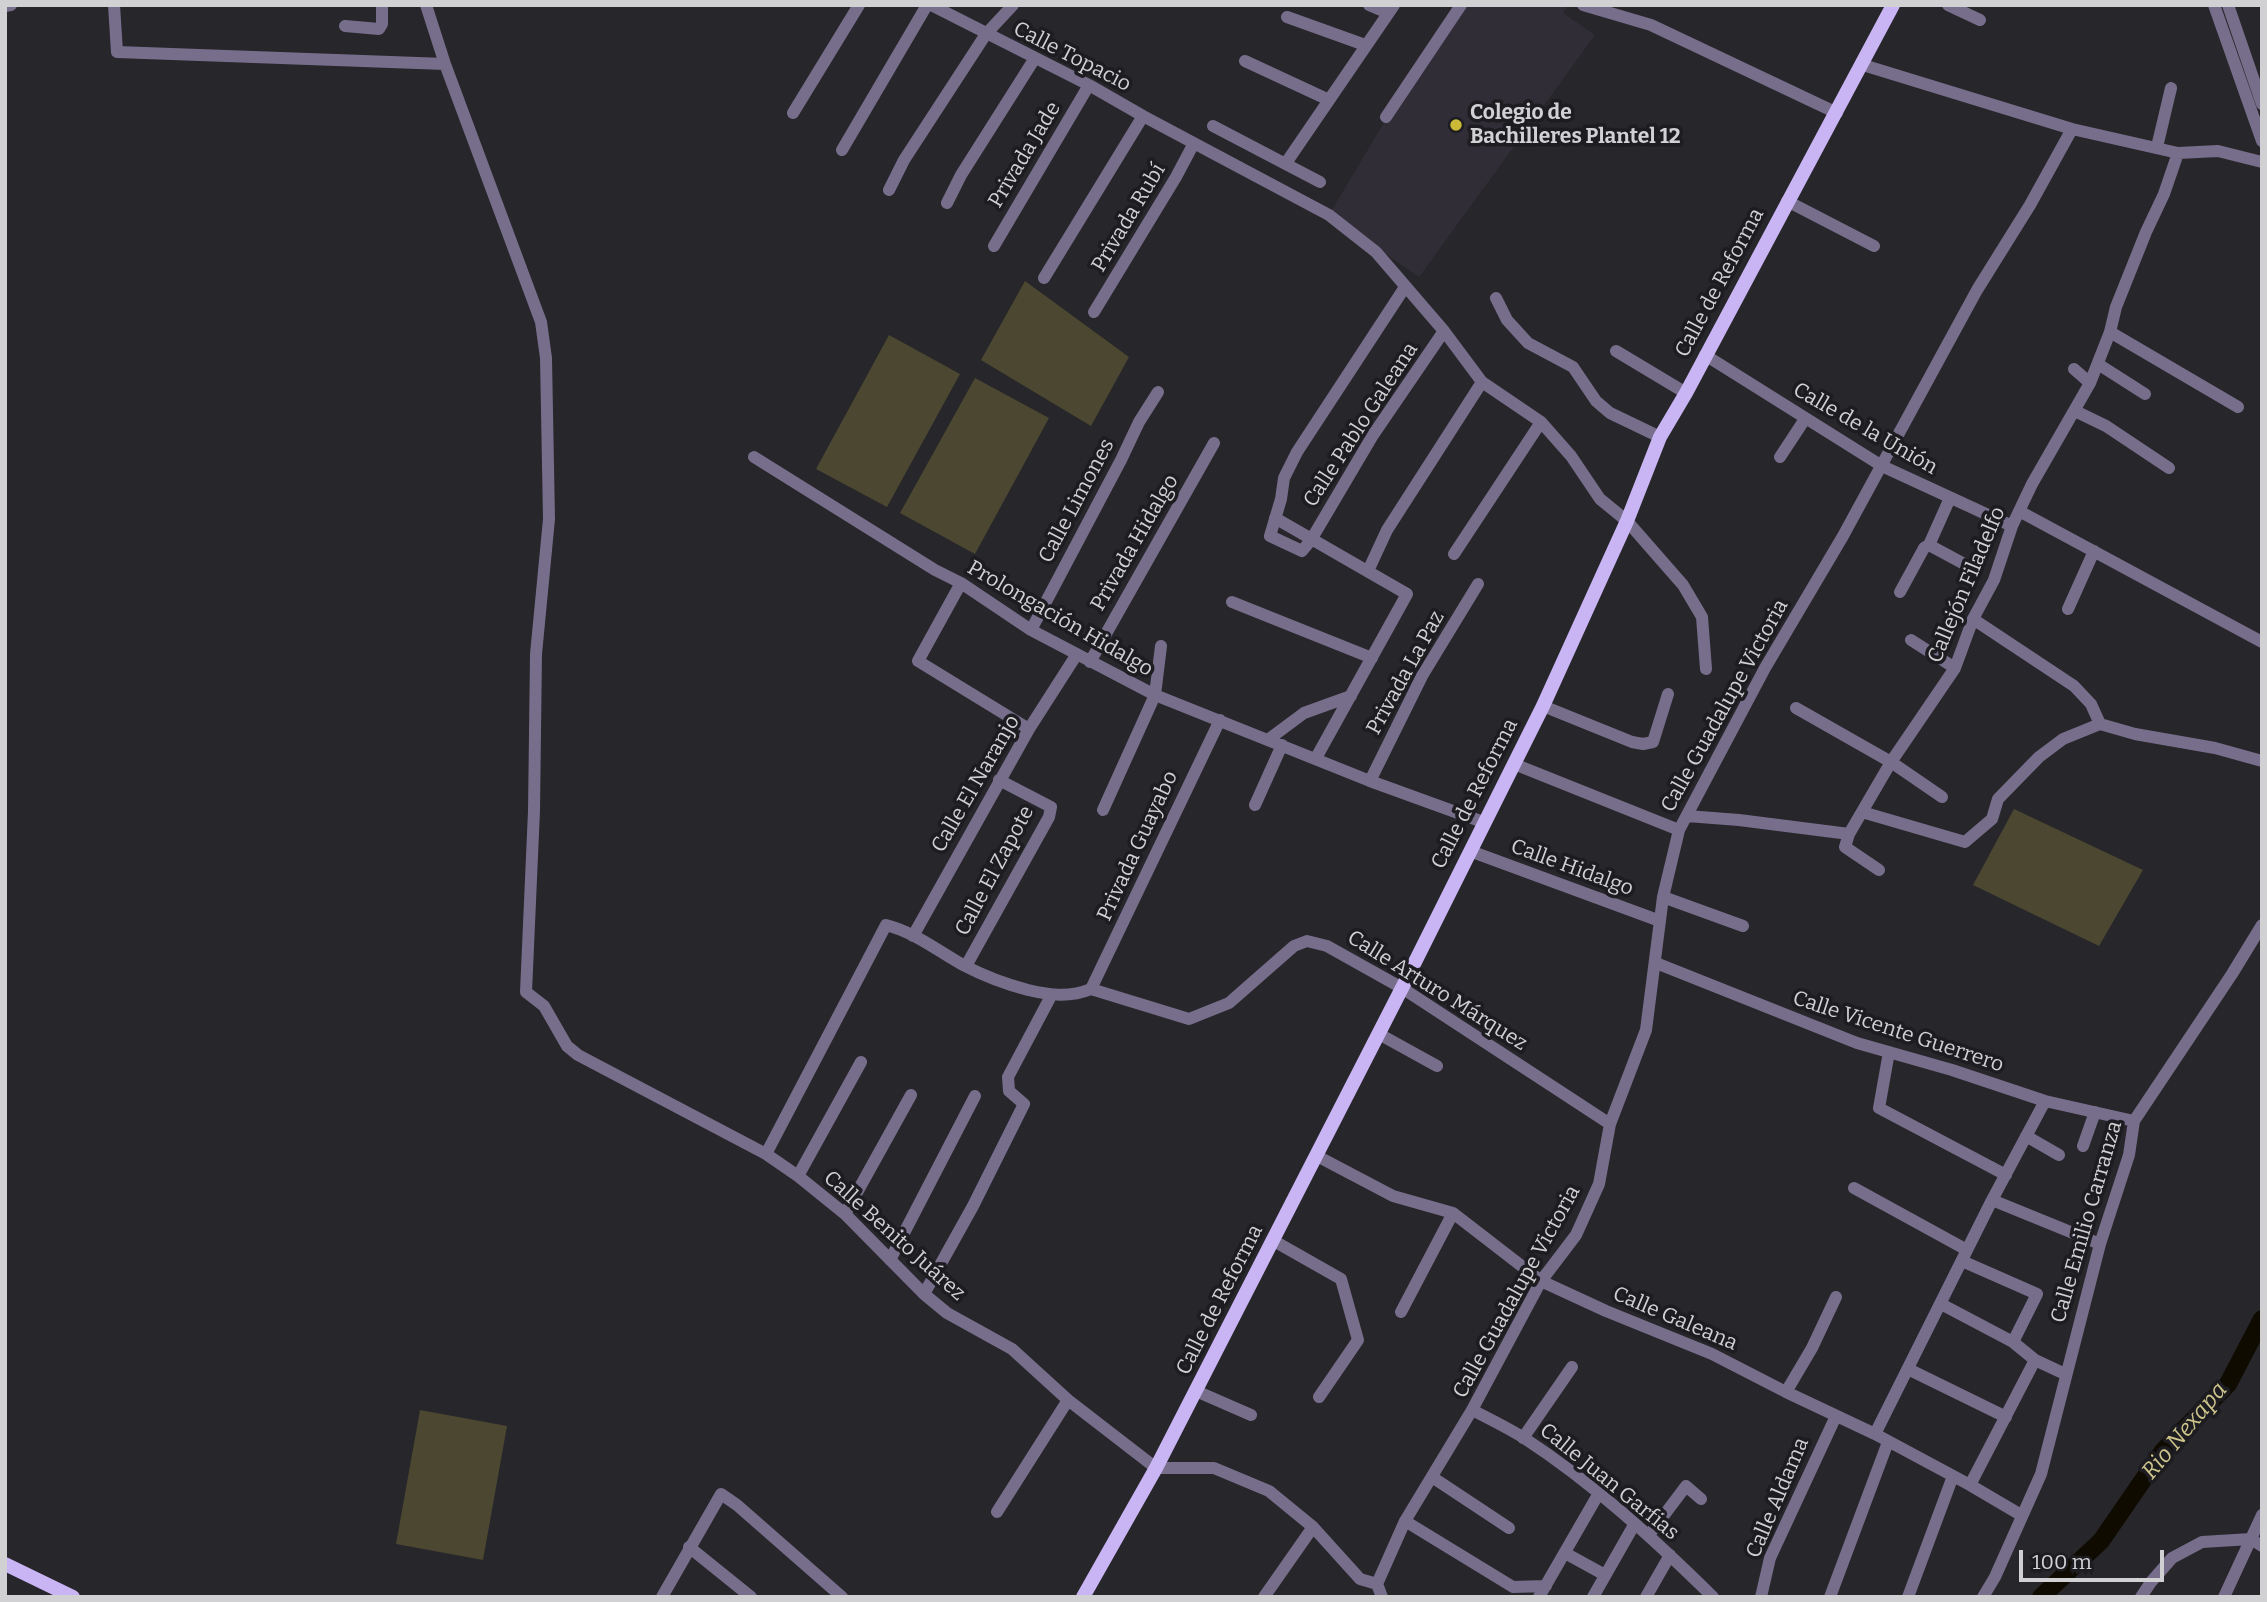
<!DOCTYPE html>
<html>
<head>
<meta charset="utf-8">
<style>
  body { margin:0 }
  #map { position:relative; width:2267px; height:1602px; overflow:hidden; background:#27262a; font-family:Bitter,serif }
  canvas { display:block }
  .frame { position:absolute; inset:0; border:7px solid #d1d1d3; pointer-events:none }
  .scale { position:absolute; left:2019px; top:1550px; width:145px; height:32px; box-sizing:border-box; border:4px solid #d1d1d3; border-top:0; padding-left:9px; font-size:21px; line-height:24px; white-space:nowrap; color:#d1d1d3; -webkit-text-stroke:5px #1d1c20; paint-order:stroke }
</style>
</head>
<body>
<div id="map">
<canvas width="2267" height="1602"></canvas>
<div class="frame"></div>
<div class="scale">100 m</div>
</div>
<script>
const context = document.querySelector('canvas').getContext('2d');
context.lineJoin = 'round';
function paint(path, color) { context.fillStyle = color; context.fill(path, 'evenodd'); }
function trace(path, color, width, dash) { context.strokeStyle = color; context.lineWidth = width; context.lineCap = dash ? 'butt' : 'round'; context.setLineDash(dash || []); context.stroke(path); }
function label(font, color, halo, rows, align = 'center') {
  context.font = font + ' Bitter,serif'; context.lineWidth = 7; context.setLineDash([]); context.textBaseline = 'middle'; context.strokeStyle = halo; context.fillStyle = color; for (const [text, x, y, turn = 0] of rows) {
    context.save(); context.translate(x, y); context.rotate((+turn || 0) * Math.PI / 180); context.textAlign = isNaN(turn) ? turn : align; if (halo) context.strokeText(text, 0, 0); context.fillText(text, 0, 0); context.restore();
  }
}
const built = new Path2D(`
  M 1454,5 L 1568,5 L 1563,13 L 1595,35 L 1419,277 L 1329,215 Z`);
const green = new Path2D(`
  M 1025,281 L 1129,357 L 1091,426 L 981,360 Z
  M 889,335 L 960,374 L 887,507 L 816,469 Z
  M 975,378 L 1049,418 L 975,554 L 900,513 Z
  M 2014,809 L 2143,870 L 2099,946 L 1973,885 Z
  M 420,1410 L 507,1426 L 483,1560 L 396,1544 Z`);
const river = new Path2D(`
  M 2041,1597 L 2101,1541 L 2163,1451 L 2228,1384 L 2262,1319`);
const minor = new Path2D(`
  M 114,5 L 117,52 L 445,64
  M 426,5 L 445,64 L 541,322 L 546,358 L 549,519 L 536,654 L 534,811 L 526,992 L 544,1006 L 567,1046 L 578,1055 L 766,1154 L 798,1176 L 845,1214 L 924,1294 L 947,1313 L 1012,1349 L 1068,1400 L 1156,1468 L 1214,1468 L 1269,1491 L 1313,1527 L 1360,1579 L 1377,1584
  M 931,5 L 1089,85 L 1143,116 L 1329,215 L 1376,252 L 1444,331 L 1482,382 L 1541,422 L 1571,456 L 1600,499 L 1627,521 L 1683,585 L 1702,617 L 1706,669
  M 1369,5 L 1388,13
  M 1583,5 L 1651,25 L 1837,113
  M 1948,5 L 1980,20
  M 2214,5 L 2262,141
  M 2228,5 L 2262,104
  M 5,6 L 11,5
  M 1287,17 L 1365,45
  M 345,26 L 379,29 L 382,24 L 382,5
  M 1245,61 L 1329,100
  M 1863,65 L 2072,129 L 2178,153 L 2218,151 L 2262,162
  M 793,113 L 859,5
  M 1386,117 L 1461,5
  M 1213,126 L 1320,182
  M 2157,147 L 2171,88
  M 842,150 L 927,5
  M 1286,163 L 1394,5
  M 889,190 L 904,160 L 986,34 L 1013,5
  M 1787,201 L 1874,246
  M 947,203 L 961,175 L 1035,58
  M 994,246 L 1089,85
  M 1044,278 L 1143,116
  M 1405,287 L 1297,452 L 1284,478 L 1281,499 L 1270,536 L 1302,551 L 1311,540 L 1373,435 L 1444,331
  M 1496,298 L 1507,320 L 1528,343 L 1573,367 L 1596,401 L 1610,413 L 1660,437
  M 1094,312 L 1176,177 L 1194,143
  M 2110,332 L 2238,407
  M 1616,351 L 1686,393
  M 1705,355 L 1882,466 L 2012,526
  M 2098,364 L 2145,394
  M 2074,369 L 2090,383
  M 2075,411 L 2106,426 L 2169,468
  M 754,457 L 935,570 L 961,583 L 1031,630 L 1155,695 L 1370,781 L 1483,822
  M 1780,457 L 1805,419
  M 1950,498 L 1929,545 L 1968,566
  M 2019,511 L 2262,642
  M 1275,518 L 1407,594 L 1316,758
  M 1454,554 L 1541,422
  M 1368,571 L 1387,530 L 1482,382
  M 961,583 L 918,661 L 1029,729
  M 1900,592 L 1924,548 L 1929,545
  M 1232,602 L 1372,658
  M 2068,609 L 2094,551
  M 1973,619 L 2074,686 L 2091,704 L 2100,724 L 2135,734 L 2215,748 L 2262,761
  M 1031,630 L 1121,460 L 1139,422 L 1158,392
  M 1911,640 L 1955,668
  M 1090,662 L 1214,443
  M 1543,706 L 1632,742 L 1643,744 L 1653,742 L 1668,694
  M 1796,708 L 1891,762 L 1942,797
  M 1269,739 L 1304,713 L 1351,696
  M 1514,764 L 1679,830
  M 1370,781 L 1422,676 L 1478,584
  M 1255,805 L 1282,745
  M 1103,810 L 1155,695 L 1161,646
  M 1862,812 L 1965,842 L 1992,819 L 1998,799 L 2039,757 L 2063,739 L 2100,724
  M 1687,816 L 1739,820 L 1849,834
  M 1470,851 L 1660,921
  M 1879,870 L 1845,847 L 1849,834 L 1891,762 L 1955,668 L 1973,619 L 1994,580 L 2012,526 L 2032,484 L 2090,383 L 2110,332 L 2116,307 L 2146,232 L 2164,194 L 2178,153
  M 1663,897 L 1743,926
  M 913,936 L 1029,729 L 1077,654
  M 1656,963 L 1857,1043 L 1952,1070 L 2045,1101 L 2134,1121
  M 966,966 L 1049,817 L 1051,807 L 999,780
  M 1091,989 L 1220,720
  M 1379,1034 L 1437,1066
  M 1889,1052 L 1879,1108 L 2006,1175
  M 2026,1136 L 2059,1155
  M 2083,1146 L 2095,1112
  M 766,1154 L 886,925 C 914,932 938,951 963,965 C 984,976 1005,984 1028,990 C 1050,995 1069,998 1091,989 L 1189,1019 L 1229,1003 L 1294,946 L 1307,941 L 1327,946 L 1402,988 L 1610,1124
  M 1317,1156 L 1393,1196 L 1453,1213 L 1541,1281 L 1606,1311 L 1712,1354 L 1786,1392 L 1875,1434 L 1970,1485 L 2021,1515
  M 798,1176 L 861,1062
  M 1854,1188 L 1967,1250
  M 1992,1200 L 2100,1244
  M 845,1214 L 911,1095
  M 1274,1241 L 1341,1279 L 1358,1340 L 1319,1397
  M 890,1260 L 975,1096
  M 1962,1261 L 2037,1294 L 2013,1342
  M 924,1294 L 973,1206 L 1024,1104 L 1009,1091 L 1008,1077 L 1051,996
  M 1941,1304 L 2013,1342 L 2035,1360 L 2065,1374
  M 1401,1312 L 1453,1213
  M 1908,1369 L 2006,1417
  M 1196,1391 L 1251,1415
  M 1786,1392 L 1812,1348 L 1836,1297
  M 1472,1410 C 1490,1419 1508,1428 1524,1438 C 1593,1483 1654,1539 1713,1597
  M 1875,1434 L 1992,1200 L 2045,1101
  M 1523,1438 L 1572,1367
  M 1432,1477 L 1509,1528
  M 1970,1485 L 2035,1360
  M 997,1512 L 1068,1400
  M 1405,1521 L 1513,1587 L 1546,1586
  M 1649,1535 L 1686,1486 L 1701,1499
  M 689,1547 L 751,1597
  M 1565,1553 L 1605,1575
  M 662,1597 L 721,1494 L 737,1505 L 842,1597
  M 1264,1597 L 1313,1527
  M 1382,1597 L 1377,1584 L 1405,1521 L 1472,1410 L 1541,1281 L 1576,1235 L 1599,1184 L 1610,1124 L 1646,1030 L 1663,897 L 1679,830 L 1765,668 L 1843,536 L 1977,290 L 2030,205 L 2072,129
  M 1539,1597 L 1599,1493
  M 1593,1597 L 1634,1525
  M 1646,1597 L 1670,1555
  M 1761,1597 L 1770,1558 L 1836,1416
  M 1830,1597 L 1888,1442
  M 1908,1597 L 1953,1476
  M 1983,1597 L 1995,1577 L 2041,1474 L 2100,1244 L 2129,1155 L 2134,1121 L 2232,974 L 2262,925
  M 2141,1597 L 2151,1582 L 2172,1558 L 2202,1542 L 2251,1539 L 2262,1546
  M 2224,1597 L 2262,1515`);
const major = new Path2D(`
  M 5,1564 L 73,1597
  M 1083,1597 L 1156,1468 L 1402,988 L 1543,706 L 1627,521 L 1660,437 L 1686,393 L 1893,5`);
const markers = [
  [1456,125,7,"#cdb938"]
];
const streetNames = [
  ["Calle Topacio",1072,57,27],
  ["Privada Jade",1025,155,-59],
  ["Privada Rubí",1129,218,-59],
  ["Calle de Reforma",1720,283,-62],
  ["Calle Pablo Galeana",1361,425,-57],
  ["Calle de la Unión",1865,429,30],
  ["Calle Limones",1077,501,-62],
  ["Privada Hidalgo",1135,543,-60],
  ["Callejón Filadelfo",1967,585,-67],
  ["Prolongación Hidalgo",1060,619,30],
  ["Privada La Paz",1406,673,-61],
  ["Calle Guadalupe Victoria",1725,706,-61],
  ["Calle El Naranjo",976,784,-60],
  ["Calle de Reforma",1475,794,-63],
  ["Privada Guayabo",1138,846,-65],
  ["Calle Hidalgo",1572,868,20],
  ["Calle El Zapote",995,871,-62],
  ["Calle Arturo Márquez",1437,991,32],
  ["Calle Vicente Guerrero",1898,1032,18],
  ["Calle Emilio Carranza",2087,1222,-74],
  ["Calle Benito Juárez",894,1236,42],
  ["Calle Guadalupe Victoria",1517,1292,-61],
  ["Calle de Reforma",1220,1300,-63],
  ["Calle Galeana",1675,1319,23],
  ["Calle Juan Garfias",1609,1482,39],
  ["Calle Aldama",1778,1498,-67]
];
const poiNames = [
  ["Colegio de",1470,113],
  ["Bachilleres Plantel 12",1470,137]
];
const waterNames = [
  ["Rio Nexapa",2185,1431,-50]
];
paint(built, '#302d37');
paint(green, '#4b4731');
trace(river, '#100b00', 18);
trace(minor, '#776e8c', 12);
trace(major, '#c9b5f4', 14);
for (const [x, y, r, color] of markers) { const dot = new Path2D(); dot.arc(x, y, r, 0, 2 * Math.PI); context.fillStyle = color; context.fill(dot); trace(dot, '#1d1c20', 2.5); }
label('21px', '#d1d1d3', '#1d1c20', streetNames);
label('bold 21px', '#d1d1d3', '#1d1c20', poiNames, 'left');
label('italic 23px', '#cec58d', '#1d1c20', waterNames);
</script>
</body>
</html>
